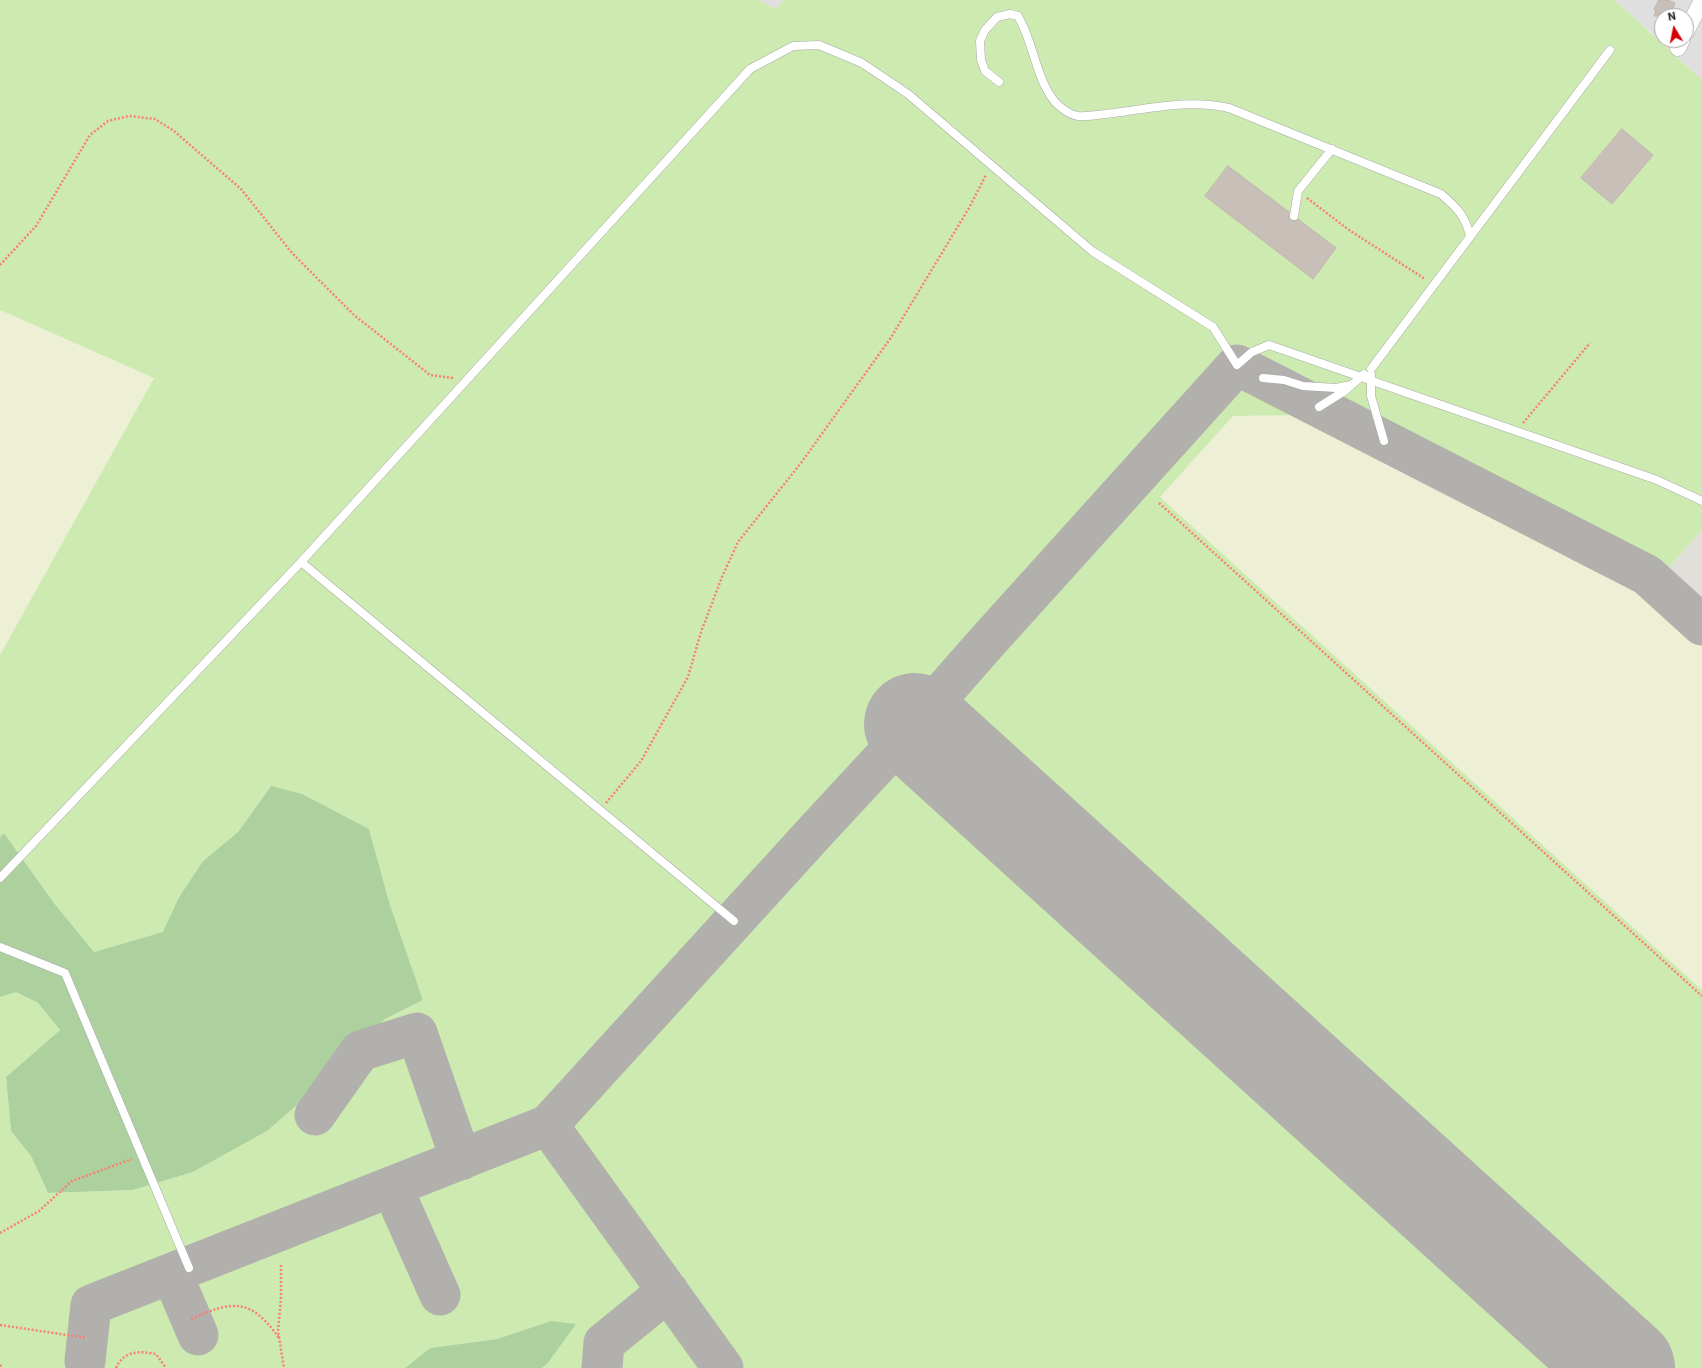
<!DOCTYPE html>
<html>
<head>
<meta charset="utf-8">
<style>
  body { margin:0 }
  #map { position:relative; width:1702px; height:1368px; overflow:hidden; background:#f2efe9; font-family:Roboto,sans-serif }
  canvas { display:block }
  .north { position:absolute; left:1654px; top:8px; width:40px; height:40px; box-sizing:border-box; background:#fff; border:1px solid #a7a7a7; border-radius:50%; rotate:350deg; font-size:11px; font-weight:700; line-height:16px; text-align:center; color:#222 }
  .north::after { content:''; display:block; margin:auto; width:14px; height:18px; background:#d40000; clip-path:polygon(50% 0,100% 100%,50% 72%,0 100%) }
</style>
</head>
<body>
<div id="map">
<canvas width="1702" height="1368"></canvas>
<div class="north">N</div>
</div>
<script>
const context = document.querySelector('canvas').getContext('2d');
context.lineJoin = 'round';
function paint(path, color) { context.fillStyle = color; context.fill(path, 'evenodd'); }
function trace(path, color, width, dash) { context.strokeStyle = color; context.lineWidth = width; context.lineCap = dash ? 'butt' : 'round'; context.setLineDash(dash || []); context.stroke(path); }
const residential = new Path2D(`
  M 758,0 L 784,0 L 776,9 Z
  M 1615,0 L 1702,0 L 1702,80 L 1647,29 ZM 1662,16 L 1686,16 L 1686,40 L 1662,40 Z`);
const airport = new Path2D(`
  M 1702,530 L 1702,620 L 1658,580 Z`);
const farmland = new Path2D(`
  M 0,310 L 154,378 L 0,655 Z
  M 1293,415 L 1658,599 L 1702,639 L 1702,990 L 1160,497 L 1233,416 Z`);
const grass = new Path2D(`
  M 0,0 L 758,0 L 776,9 L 784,0 L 1615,0 L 1702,80 L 1702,530 L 1658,580 L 1702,620 L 1702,639 L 1658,599 L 1293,415 L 1233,416 L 1160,497 L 1702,990 L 1702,1368 L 542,1368 L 547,1364 L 551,1321 L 497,1339 L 430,1348 L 405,1368 L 0,1368 L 0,997 L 16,992 L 38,1003 L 60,1030 L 6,1077 L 11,1131 L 31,1156 L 48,1193 L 133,1190 L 193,1172 L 267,1131 L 311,1093 L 385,1019 L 423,1000 L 390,905 L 369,829 L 271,786 L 238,832 L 203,861 L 179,897 L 164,932 L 94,952 L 54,903 L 4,833 L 0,837 L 0,655 L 154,378 L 0,310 Z`);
const forest = new Path2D(`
  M 271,786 L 302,794 L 369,829 L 390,905 L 423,1000 L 385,1019 L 311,1093 L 267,1131 L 193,1172 L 133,1190 L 48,1193 L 31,1156 L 11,1131 L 6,1077 L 60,1030 L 38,1003 L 16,992 L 0,997 L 0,837 L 4,833 L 54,903 L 94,952 L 163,932 L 179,897 L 203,861 L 238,832 Z
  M 551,1321 L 576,1324 L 547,1364 L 542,1368 L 405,1368 L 430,1348 L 497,1339 Z`);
const taxiway = new Path2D(`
  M 315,1115 L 360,1051 L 417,1033 L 461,1160
  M 548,1125 L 723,1368
  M 392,1187 L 440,1295
  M 172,1274 L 198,1335
  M 85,1361 L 91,1305 L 548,1125 L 815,832 L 915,724 L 986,643 L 1237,365 L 1647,575 L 1702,625
  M 602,1368 L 604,1343 L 668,1291`);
const runway = new Path2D(`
  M 915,724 L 1624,1368`);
const building = new Path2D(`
  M 1659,0 L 1668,0 L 1675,3 L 1669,16 L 1654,16 L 1656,11 L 1654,10 Z
  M 1622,129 L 1653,155 L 1612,204 L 1581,178 Z
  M 1228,166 L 1289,212 L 1289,218 L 1291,220 L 1296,221 L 1298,219 L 1336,248 L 1313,279 L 1205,196 Z`);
const path = new Path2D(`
  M 1307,198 L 1349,230 L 1425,279
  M 0,265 L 36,226 L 90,135 L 108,121 L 129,116 L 155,119 L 174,131 L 241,189 L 292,253 L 354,315 L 430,375 L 453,378
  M 1523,423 L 1590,343
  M 1159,503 L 1702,996
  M 606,803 L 641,761 L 688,677 L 701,632 L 722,577 L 738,542 L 801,463 L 890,339 L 969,208 L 986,175
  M 0,1233 L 39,1211 L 72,1181 L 132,1159
  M 281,1265 L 281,1298 L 278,1331 L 284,1368
  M 191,1319 C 233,1300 251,1298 279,1338
  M 0,1325 L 87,1338
  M 0,1365 L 3,1368
  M 116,1368 C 124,1350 140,1351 156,1354 L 166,1368`);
const service = new Path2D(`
  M 999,82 L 985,71 L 981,60 L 980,41 L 985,30 L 997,17 L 1010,14 L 1018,16 C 1034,43 1035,77 1055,102 C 1061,108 1069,115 1078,116 C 1090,117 1103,114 1114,113 C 1153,108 1190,99 1229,108 L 1441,194 C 1457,208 1465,215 1470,236
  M 1294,216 L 1298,191 L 1332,149
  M 1371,369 L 1610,50
  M 1371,375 L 1371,396 L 1384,441
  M 1263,378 L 1284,380 L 1303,386 L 1336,388 L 1351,385
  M 1319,407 L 1346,390 L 1364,374
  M 301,562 L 734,921
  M 0,878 L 301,562 L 750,69 L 793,46 L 819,45 L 862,63 L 908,94 L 1092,251 L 1213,327 L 1237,365 L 1252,352 L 1269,345 L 1657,480 L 1702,501
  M 0,947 L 65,973 L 189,1268`);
const minor = new Path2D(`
  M 1686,32 L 1702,0
  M 1678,48 L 1682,40`);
paint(residential, '#e0dfdf');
paint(airport, '#e1dfda');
paint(farmland, '#eef0d5');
paint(grass, '#cdebb0');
paint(forest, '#add19e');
trace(taxiway, '#b1b0ac', 41);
trace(runway, '#b1b0ac', 102);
paint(building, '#c7bfb8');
trace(building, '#c4b6ab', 1);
trace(service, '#a9a9a9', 9);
trace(minor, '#a9a9a9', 17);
trace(path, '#fa8072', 2.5, [2, 2]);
trace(service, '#fff', 8);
trace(minor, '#fff', 16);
</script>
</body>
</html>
